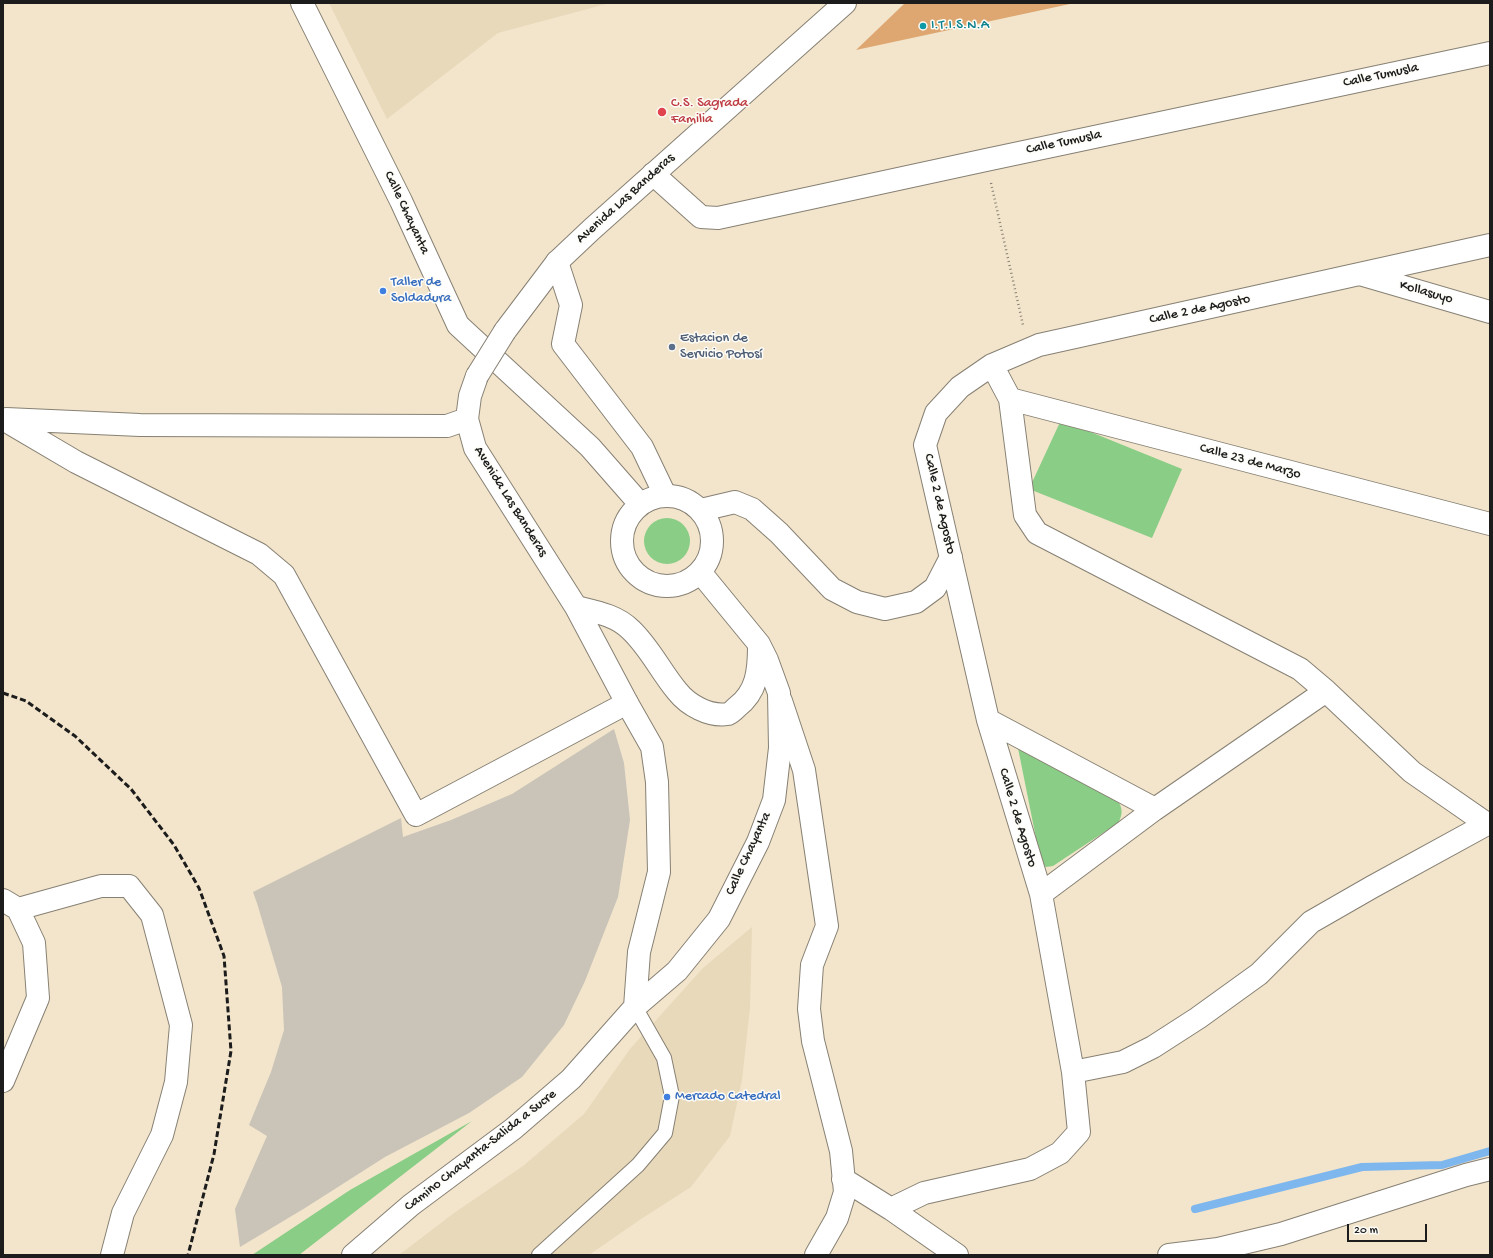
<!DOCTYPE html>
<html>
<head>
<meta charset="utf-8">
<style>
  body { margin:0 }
  #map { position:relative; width:1493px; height:1258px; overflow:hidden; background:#f2e5cb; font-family:"Gochi Hand",sans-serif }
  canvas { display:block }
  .frame { position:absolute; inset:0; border:4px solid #1c1c1c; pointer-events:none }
  .scale { position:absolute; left:1347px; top:1224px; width:80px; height:18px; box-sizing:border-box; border:2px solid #1c1c1c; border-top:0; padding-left:5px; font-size:12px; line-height:14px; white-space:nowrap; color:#1c1c1c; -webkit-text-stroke:3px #fdfcf7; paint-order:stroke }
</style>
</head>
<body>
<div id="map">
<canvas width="1493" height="1258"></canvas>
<div class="frame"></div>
<div class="scale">20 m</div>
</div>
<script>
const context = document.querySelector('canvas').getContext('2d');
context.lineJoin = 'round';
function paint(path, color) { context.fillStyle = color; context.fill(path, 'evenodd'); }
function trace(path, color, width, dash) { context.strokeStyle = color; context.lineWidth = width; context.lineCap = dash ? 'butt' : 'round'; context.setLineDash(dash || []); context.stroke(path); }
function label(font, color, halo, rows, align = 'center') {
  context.font = font + ' "Gochi Hand",sans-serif'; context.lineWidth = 3; context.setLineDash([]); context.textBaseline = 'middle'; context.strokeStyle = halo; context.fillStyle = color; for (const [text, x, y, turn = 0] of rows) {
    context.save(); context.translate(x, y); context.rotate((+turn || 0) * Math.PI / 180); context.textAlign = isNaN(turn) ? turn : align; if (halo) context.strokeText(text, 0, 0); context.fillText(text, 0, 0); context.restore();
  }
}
const built = new Path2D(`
  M 329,3 L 610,3 L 498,33 L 387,119 Z
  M 752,927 L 750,1008 L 742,1080 L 730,1136 L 691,1187 L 641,1219 L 589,1255 L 399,1255 L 454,1213 L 523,1166 L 584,1114 L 630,1049 L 703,968 Z`);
const industrial = new Path2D(`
  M 614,729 L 624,763 L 630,820 L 618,897 L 585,981 L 564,1025 L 522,1077 L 469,1113 L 385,1157 L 305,1208 L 240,1247 L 235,1209 L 267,1136 L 249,1125 L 271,1072 L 284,1030 L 282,987 L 257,903 L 253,892 L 401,818 L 403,837 L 451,820 L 512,794 Z`);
const green = new Path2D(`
  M 1061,420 L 1182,469 L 1152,538 L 1029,489 Z
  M644 541a23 23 0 1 1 46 0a23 23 0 1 1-46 0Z
  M 1017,743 L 1117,800 C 1123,807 1123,815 1118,823 L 1053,866 L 1046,867 L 1041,863 Z
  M 472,1121 L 299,1255 L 252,1255 L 350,1190 Z`);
const stream = new Path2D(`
  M 1195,1209 L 1362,1167 L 1442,1165 L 1490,1151`);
const building = new Path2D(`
  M 905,3 L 1070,3 L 1070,4 L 856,50 Z`);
const path = new Path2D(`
  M 991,183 L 1023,325`);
const lane = new Path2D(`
  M 539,1255 L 638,1165 L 665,1133 L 672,1096 L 664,1058 L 635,1007`);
const street = new Path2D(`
  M 557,262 L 571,305 L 563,344 L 642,447 L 665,495
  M 1363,275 L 1490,312
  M 1010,399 L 1490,524
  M 3,419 L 76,462 L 259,554 L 284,575 L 416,815 L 627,703
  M 6,419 L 140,425 L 447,426 L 467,419
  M 701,510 L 735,502 L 752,509 L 779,533 L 832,589 L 857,602 L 885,609 L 916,602 L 935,588 L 951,557
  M 781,701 L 804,770 L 827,926 L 812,965 L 809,1009 L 813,1041 L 841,1151 L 845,1192 L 837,1218 L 816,1255
  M 988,720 L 1155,809
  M 1041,894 L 1155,809 L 1326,691
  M 3,900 L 18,909 L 34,943 L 38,998 L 3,1081
  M 18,909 L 101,886 L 129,886 L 152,915 L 181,1025 L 176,1082 L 162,1135 L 123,1213 L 112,1255
  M 1073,1072 L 1041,894 L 988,720 L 925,445 L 936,413 L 960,387 L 992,365 L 1039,345 L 1490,245
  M 843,1179 L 891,1209 L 957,1255
  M 891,1209 L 924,1193 L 1030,1169 L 1060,1153 L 1079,1132 L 1073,1072 L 1123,1062 L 1153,1047 L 1198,1018 L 1259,974 L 1311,922 L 1372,887 L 1487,824 L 1412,772 L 1326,691 L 1300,669 L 1037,533 L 1025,515 L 1010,399 L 992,365
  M 1169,1255 L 1218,1249 L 1281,1234 L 1466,1175 L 1490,1169`);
const secondary = new Path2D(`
  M 653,174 L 701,217 L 718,218 L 986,160 L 1490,53`);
const primary = new Path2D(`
  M 302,3 L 401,201 L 458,325 L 590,447 L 640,504
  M 505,331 L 557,262 L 592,229 L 845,3
  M 477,376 L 470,396 L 467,419 L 475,448 L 576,607 L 627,703 L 652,747 L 657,782 L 659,872 L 639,952 L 635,1007
  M622 541a45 45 0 1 1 90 0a45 45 0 1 1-90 0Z
  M 576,607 C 596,612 616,615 631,630 C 650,648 661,672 677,691 C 688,705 709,717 728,714 C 731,713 734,710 737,707 C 757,692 759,670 759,647
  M 353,1255 L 411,1205 L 513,1129 L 571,1079 L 635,1007 L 677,971 L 719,919 L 758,842 L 774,800 L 780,748 L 779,693 L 767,660 L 759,644 L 700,572`);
const rail = new Path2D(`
  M 3,693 L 26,701 L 75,736 L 131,789 L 174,845 L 199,888 L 224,956 L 231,1051 L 214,1154 L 188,1255`);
const primaryBridge = new Path2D(`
  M 477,376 L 505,331`);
const markers = [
  [923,26,4,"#0f9aa8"],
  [662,112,5,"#e0444e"],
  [383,291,4,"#3f7fe0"],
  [672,347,4,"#5c6f8a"],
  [667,1097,4,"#3f7fe0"]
];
const cultureNames = [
  ["I.T.I.S.N.A",931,26]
];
const streetNames = [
  ["Calle Tumusla",1381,76,-12],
  ["Calle Tumusla",1064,143,-12],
  ["Avenida Las Banderas",626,199,-42],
  ["Calle Chayanta",406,213,65],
  ["Kollasuyo",1426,293,16],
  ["Calle 2 de Agosto",1200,310,-12],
  ["Calle 23 de Marzo",1250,462,15],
  ["Avenida Las Banderas",510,502,58],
  ["Calle 2 de Agosto",939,504,77],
  ["Calle 2 de Agosto",1017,818,73],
  ["Calle Chayanta",749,854,-65],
  ["Camino Chayanta-Salida a Sucre",481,1151,-38]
];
const healthNames = [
  ["C.S. Sagrada",671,104],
  ["Familia",671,120]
];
const shopNames = [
  ["Taller de",391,283],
  ["Soldadura",391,299],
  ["Mercado Catedral",675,1097]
];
const serviceNames = [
  ["Estacion de",680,339],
  ["Servicio Potosí",680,355]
];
paint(built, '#e8d9ba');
paint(industrial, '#c9c3b8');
paint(green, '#8acd86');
trace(stream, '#7eb6ee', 8);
paint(building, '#dea771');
trace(lane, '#878074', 16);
trace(street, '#878074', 24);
trace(secondary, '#878074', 24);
trace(primary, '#878074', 24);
trace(path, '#878074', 2.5, [1, 3]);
trace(lane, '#fff', 14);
trace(street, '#fff', 22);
trace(secondary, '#fff', 22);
trace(primary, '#fff', 22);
trace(rail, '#1c1c1c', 3, [6, 3]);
trace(primaryBridge, '#878074', 24, []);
trace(primaryBridge, '#fff', 22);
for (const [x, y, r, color] of markers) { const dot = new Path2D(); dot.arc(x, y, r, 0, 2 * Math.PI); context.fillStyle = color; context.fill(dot); trace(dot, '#fdfcf7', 1.5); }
label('14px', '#0d838f', '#fdfcf7', cultureNames, 'left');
label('14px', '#1c1c1c', '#fdfcf7', streetNames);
label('14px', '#be3a42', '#fdfcf7', healthNames, 'left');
label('14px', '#366cbe', '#fdfcf7', shopNames, 'left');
label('14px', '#4e5e75', '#fdfcf7', serviceNames, 'left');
</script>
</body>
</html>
